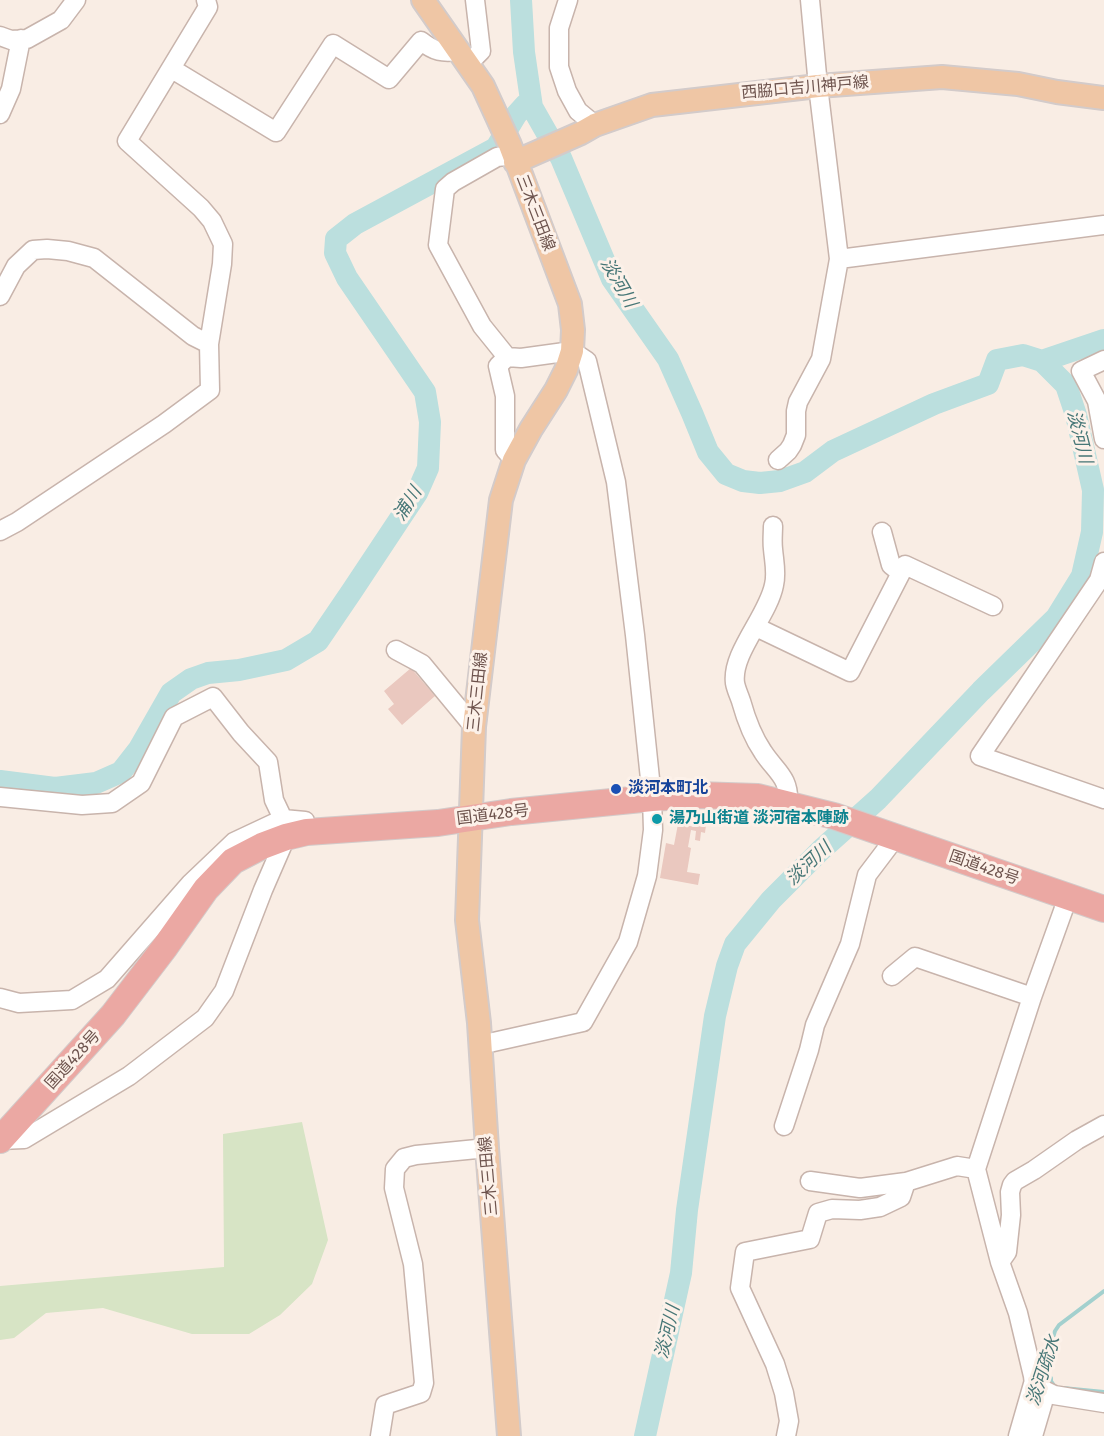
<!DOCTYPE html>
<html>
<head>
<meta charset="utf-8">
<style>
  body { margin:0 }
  canvas { display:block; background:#f9ede4 }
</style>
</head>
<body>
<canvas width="1104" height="1436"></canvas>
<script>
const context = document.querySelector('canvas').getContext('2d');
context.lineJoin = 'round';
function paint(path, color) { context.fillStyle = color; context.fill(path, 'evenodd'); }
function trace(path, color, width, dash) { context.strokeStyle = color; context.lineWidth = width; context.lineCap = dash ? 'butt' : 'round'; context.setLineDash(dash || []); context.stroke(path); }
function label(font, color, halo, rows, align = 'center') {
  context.font = font + ' "Fira Sans","Noto Sans JP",sans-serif'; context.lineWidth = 6; context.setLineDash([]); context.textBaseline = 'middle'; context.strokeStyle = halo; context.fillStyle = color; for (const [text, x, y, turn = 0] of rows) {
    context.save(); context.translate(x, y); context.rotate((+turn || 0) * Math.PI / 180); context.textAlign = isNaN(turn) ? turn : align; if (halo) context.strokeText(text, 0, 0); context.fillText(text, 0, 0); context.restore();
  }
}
const green = new Path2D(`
  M 302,1122 L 328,1240 L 312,1284 L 280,1315 L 249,1334 L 192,1334 L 103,1308 L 46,1313 L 14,1338 L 0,1340 L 0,1286 L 224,1267 L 223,1134 Z`);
const stream = new Path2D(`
  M 1042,1375 L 1051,1378 L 1051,1381 L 1055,1387
  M 1041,1378 L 1055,1331 L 1059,1325 L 1104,1291
  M 1063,1388 L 1104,1392`);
const river = new Path2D(`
  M 521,0 L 524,52 L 532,107 L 561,158 L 612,279 L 668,359 L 692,413 L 708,452 L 726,474 L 743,481 L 760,483 L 780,481 L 805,472 L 833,451 L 934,404 L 988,384 L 997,360 L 1023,355 L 1042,361 L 1066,385 L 1076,415 L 1093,490 L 1092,532 L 1082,576 L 1056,618 L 981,691 L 878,799 L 821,850 L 771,900 L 735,944 L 727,966 L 715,1016 L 687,1210 L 681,1273 L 645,1436
  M 1042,361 L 1104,340
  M 0,781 L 55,788 L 96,783 L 121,772 L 139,749 L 171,693 L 191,679 L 208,673 L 239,670 L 286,660 L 318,641 L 352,591 L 417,493 L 428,468 L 430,422 L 425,392 L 347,278 L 335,253 L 336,239 L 355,224 L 496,148 L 516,115 L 525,105 L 531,102`);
const building = new Path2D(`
  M 411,668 L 435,696 L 402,725 L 388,709 L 394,704 L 384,691 Z
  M 678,824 L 696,827 L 697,824 L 706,825 L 705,833 L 701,832 L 700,841 L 695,840 L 696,831 L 691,830 L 688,847 L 691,848 L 687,872 L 700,874 L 698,885 L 660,878 L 666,843 L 674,845 Z`);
const minor = new Path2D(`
  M 568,0 L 559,28 L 559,67 L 567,91 L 578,111 L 595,125
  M 0,36 L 11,40 L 27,39 L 61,20 L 76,0
  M 468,64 L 481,51 L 475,0
  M 172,69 L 276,132 L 333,44 L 389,79 L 421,41 C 435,52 442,53 459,51
  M 0,114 L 11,89 L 21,39
  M 839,259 L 1104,225
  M 0,296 L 16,266 L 33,250 L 47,249 L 68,251 L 94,258 L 193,336 L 209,344
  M 507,357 L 498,366 L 505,396 L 505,450 L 514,460
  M 1104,360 L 1081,371 L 1097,401 L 1104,439
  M 778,460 L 788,451 L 792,445 L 796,435 L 796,411 L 798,402 L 821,359 L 839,259 L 818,86 L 810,0
  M 773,526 C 773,533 772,541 773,549 C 774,561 777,573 774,585 C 768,616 731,653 735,683 C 736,689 739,695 741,701 C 746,719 752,736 763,752 C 776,772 790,777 788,804
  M 0,531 L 17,522 L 164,424 L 210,390 L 209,344 L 222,264 L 223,244 L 212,221 L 201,208 L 127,141 L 208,7 L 206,0
  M 882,532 L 891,565 L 901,573
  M 1104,562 L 1099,580 L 980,756 L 1104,799
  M 756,627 L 850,672 L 905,565 L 993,606
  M 396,650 L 422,664 L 474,727
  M 0,797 L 82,805 L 112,803 L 141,783 L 174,717 L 213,697 L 241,733 L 268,762 L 274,800 L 283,819
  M 1068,897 L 1032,997 L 976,1169 L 1000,1262 L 1018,1313 L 1033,1376 L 1034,1385 L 1054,1395 L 1104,1403
  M 892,976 L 915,957 L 1032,997
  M 0,998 L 19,1003 L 72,1000 L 107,979 L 191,883 L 234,842 L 283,819 L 305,821 L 307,832
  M 480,1045 L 583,1022 L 628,942 L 647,876 L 653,830 L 652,798 L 635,635 L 616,482 L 587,361 L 572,351 L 521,358 L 507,357 L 482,326 L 438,245 L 445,189 L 453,182 L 497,157 L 513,155
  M 784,1126 L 809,1050 L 815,1025 L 850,944 L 867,875 L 895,838
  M 0,1140 L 24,1139 L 129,1076 L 205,1018 L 224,991 L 263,890 L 286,837
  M 810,1181 L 860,1188 L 906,1182
  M 1000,1262 L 1007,1252 L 1011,1215 L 1010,1192 L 1012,1185 L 1015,1181 L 1034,1170 L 1077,1140 L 1104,1125
  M 380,1436 L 385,1405 L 421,1393 L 424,1383 L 413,1264 L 394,1188 L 395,1169 L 404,1158 L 416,1155 L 487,1148
  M 786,1436 L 789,1421 L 784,1393 L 775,1364 L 740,1288 L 745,1252 L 810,1239 L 818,1213 L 832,1209 L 860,1210 L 880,1207 L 901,1197 L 906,1182 L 957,1166 L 976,1169
  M 1018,1436 L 1033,1384
  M 1033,1436 L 1046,1392`);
const major = new Path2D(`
  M 423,0 L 483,86 L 510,145 L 570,304 L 573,330 L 572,351 L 566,370 L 556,390 L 531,429 L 514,460 L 501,500 L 474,727 L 467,920 L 479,1023 L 487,1148 L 509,1436
  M 515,162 L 581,133 L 595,125 L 652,105 L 818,86 L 942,77 L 1018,84 L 1057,92 L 1104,98`);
const highway = new Path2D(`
  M 0,1140 L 113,1015 L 165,947 L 206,889 L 233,861 L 262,846 L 286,837 L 307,832 L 438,823 L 511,812 L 652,798 L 697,795 L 758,797 L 834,816 L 1104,909`);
const markers = [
  [616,789,6,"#1a4fb4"],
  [657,819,6,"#0f9aa8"]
];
const streetNames = [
  ["西脇口吉川神戸線",805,88,-5],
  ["三木三田線",535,213,69],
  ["三木三田線",478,692,-84],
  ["国道428号",493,815,-7],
  ["国道428号",984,868,19],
  ["国道428号",73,1060,-48],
  ["三木三田線",489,1176,-95]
];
const transitNames = [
  ["淡河本町北",628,789]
];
const cultureNames = [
  ["湯乃山街道 淡河宿本陣跡",669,819]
];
const waterNames = [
  ["淡河川",618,283,60],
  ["淡河川",1079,437,76],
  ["浦川",408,504,-58],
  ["淡河川",809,864,-43],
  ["淡河川",668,1332,-77],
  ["淡河疏水",1044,1371,-72]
];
paint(green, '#d7e4c5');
trace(stream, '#a3d0ce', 4);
trace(river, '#bbdfde', 22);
paint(building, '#eac8bf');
trace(minor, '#c8b4ac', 21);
trace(major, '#d3cbca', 26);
trace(highway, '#d3cbca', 28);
trace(minor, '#fff', 18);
trace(major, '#efc6a5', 22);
trace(highway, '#eba8a3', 26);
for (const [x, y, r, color] of markers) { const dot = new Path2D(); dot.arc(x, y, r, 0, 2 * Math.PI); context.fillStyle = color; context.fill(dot); trace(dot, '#fcf1e9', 2); }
label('16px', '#6d534d', '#fcf1e9', streetNames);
label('bold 16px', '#164399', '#fcf1e9', transitNames, 'left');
label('bold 16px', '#0d838f', '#fcf1e9', cultureNames, 'left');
label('italic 18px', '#477777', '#fcf1e9', waterNames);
</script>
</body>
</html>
